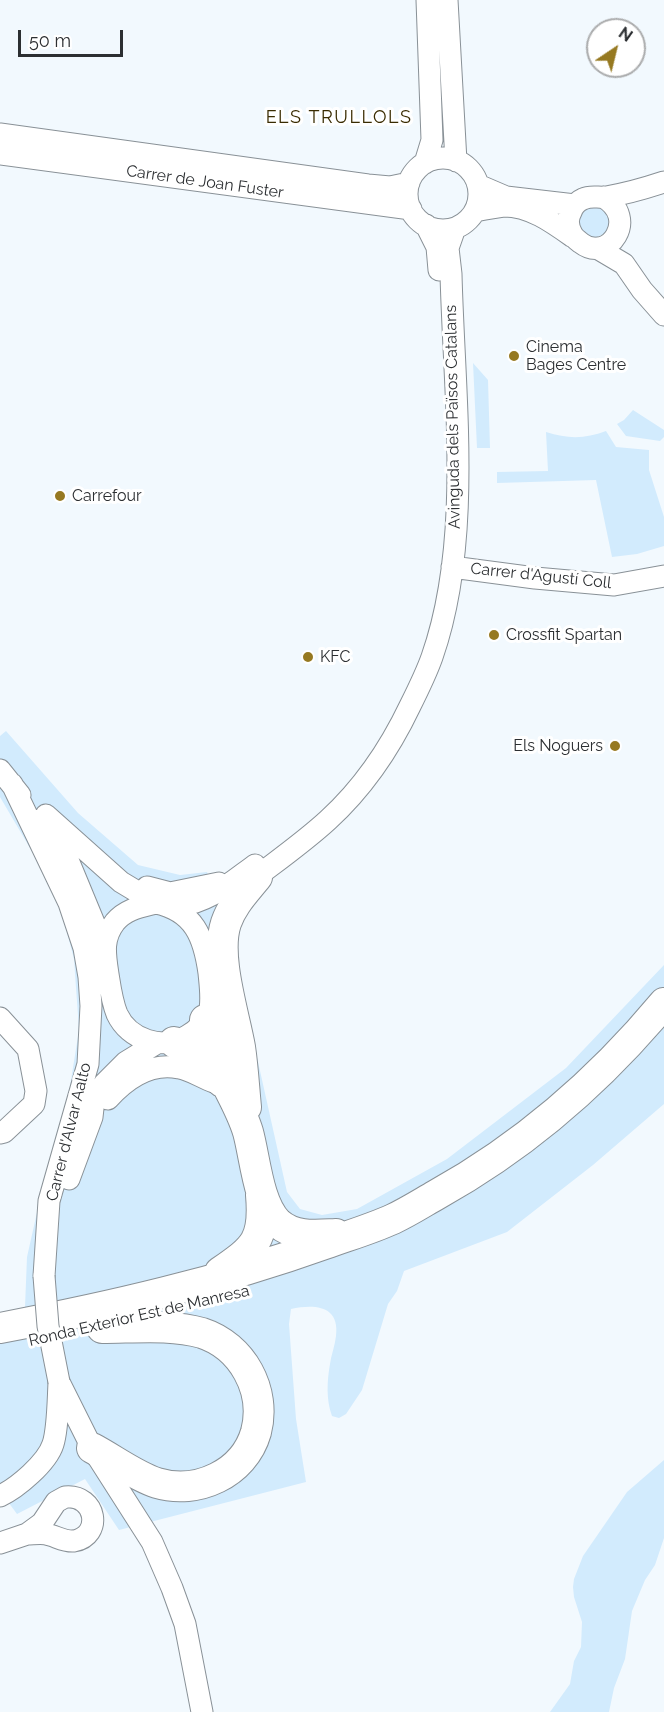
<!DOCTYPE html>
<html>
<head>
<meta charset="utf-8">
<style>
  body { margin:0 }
  #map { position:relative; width:664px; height:1712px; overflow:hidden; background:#f2f9fe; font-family:Raleway,sans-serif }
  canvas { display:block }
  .north { position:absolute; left:586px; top:18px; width:60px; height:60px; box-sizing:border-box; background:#fff; border:2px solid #abacad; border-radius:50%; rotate:35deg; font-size:16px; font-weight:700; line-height:24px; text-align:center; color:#2c2f32 }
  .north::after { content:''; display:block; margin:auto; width:21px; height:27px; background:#967921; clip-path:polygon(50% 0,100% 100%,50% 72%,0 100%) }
  .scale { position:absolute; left:18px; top:30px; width:105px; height:27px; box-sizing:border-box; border:3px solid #2c2f32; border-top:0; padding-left:8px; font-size:18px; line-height:21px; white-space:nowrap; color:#2c2f32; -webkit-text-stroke:4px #fff; paint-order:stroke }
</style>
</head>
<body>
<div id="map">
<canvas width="664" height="1712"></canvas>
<div class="north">N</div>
<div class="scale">50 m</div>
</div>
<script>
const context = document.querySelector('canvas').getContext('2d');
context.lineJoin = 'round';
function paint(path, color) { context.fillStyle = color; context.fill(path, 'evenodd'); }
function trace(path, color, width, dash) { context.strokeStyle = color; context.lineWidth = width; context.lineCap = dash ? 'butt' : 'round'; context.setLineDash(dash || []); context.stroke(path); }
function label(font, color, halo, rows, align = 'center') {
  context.font = font + ' Raleway,sans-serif'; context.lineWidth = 6; context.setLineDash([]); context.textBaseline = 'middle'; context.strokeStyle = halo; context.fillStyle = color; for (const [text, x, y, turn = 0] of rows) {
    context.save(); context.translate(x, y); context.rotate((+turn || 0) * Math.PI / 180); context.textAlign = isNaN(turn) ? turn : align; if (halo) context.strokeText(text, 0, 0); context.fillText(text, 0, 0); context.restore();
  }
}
const green = new Path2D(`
  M 586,205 L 603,206 L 611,222 C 607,233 603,236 592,238 L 577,228 L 579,210 Z
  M 473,363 L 488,380 L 490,448 L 477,448 Z
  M 633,410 L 664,430 L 664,437 L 660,441 L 626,436 L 617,424 L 624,420 Z
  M 606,431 L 616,447 L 649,450 L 649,470 L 664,517 L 664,546 L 637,554 L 612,557 L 596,480 L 497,483 L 497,472 L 548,471 L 546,432 C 568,439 585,439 606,431 Z
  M 6,731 L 78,813 L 138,865 L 180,875 L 207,872 L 237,950 L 242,990 L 287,1192 L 300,1209 L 322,1215 L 357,1209 L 447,1159 L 566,1068 L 664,965 L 664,1104 L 593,1165 L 507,1232 L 404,1271 L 397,1291 L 388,1304 L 362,1390 L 346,1414 L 339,1418 L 332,1416 C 326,1400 327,1381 330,1364 C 331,1355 335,1346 336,1336 C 340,1305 314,1304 291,1309 L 289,1324 L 296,1419 L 306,1482 L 119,1530 L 85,1479 L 17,1514 L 0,1491 L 0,1313 L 25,1307 L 27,1257 L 40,1199 L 68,1099 L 79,1030 L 74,959 L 57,894 L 0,797 L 0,736 Z
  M 664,1460 L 664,1538 L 655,1565 L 645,1580 L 632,1611 L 625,1659 L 614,1688 L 609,1712 L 550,1712 L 570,1684 L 574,1661 L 581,1647 L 582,1622 L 574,1597 L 573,1587 L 574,1579 L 583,1556 L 627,1492 Z`);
const minor = new Path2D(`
  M 447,0 L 456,161
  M 0,134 L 368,185 L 390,187 L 409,183
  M 0,154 L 411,209
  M407 194a36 36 0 1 1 72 0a36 36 0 1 1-72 0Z
  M 425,163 L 432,140 L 427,0
  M 478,185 L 506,197 L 575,205
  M 603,197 C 640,218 608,264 581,243 C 577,240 574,238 572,234 C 568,227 567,219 571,212 C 573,206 578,201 583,199 C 591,195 598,198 606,197 C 625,194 646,188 664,182
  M 475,211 C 485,209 495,207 504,206 C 530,206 552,222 573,237
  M 426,225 L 437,247 L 439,270
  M 597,248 L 624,264 L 642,290 L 664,315
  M 452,567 L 535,578 L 614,585 L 664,576
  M 0,770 L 20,795
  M 12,784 L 69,903 L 84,948 L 89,977 L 91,1006 L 88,1064 L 49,1201 L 44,1276
  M 46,815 L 121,882 L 156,903
  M 39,820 L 68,860 L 104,947
  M 247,884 C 274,863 303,843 328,820 C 363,788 390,748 410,706 C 418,690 426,674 432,657 C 473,540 454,396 451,274 L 448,248 L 455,228
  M 147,887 L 170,893 L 219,883
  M 156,903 C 194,911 204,937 209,973 C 210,984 212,997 210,1009 C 208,1020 196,1031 187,1036 C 163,1051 129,1040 117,1014 C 112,1002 110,987 108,974 C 105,954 102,939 115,922 C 126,909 140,907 156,903 Z
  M 174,908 C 212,900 225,887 255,865
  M 0,1018 L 28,1049 L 36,1091 L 34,1104 L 4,1132 L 0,1133
  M 108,1099 C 126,1079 151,1062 179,1068 C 191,1070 202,1078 214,1082
  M 69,1179 L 92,1117 L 94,1099 L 104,1084 L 126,1062 L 157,1043
  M 59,1382 L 92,1448 L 152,1542 L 172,1588 L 185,1624 L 202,1712
  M 0,1496 C 17,1488 47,1463 53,1444 C 58,1429 58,1400 59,1383
  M 65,1497 C 97,1494 103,1536 74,1541 C 64,1542 56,1536 46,1534 C 41,1533 33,1534 27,1534 L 42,1523 L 56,1502 Z
  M 0,1543 L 27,1534`);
const highway = new Path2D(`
  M 205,1020 C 208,1031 210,1044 214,1055 C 223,1082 240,1105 248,1132 C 255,1157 258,1204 278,1223 C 295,1238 316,1235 336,1234
  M 174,1042 L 196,1057 L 222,1082
  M 246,1107 C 244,1087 243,1067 240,1047 C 234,1013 215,956 226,923 C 232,905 245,892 257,877
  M 220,1272 C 255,1248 265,1240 261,1195
  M 0,1328 C 110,1307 219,1282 325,1244 C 347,1236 371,1229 393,1219 C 408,1212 422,1203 436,1195 C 524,1146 600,1080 664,1003
  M 92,1448 C 113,1459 135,1476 157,1483 C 197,1495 244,1474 256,1432 C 267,1390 242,1346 202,1333 C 171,1324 134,1328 102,1328`);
const minorBridge = new Path2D(`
  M 44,1276 L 48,1326 L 59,1382`);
const markers = [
  [514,356,6,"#967921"],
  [60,496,6,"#967921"],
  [494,635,6,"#967921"],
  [308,657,6,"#967921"],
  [615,746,6,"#967921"]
];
const streetNames = [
  ["Carrer de Joan Fuster",205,182,8],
  ["Avinguda dels Països Catalans",453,417,-91],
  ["Carrer d'Agustí Coll",541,576,6],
  ["Carrer d'Alvar Aalto",69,1132,-76],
  ["Ronda Exterior Est de Manresa",139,1316,-13]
];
const poiNames = [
  ["Cinema",526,347],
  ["Bages Centre",526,365],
  ["Carrefour",72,496],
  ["Crossfit Spartan",506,635],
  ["KFC",320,657],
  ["Els Noguers",603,746,"right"]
];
const neighbourhoodNames = [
  ["ELS TRULLOLS",339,118]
];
paint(green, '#d2ebfd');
trace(minor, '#899197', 23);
trace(highway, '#899197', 32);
trace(minor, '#fff', 21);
trace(highway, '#fff', 30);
trace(minorBridge, '#899197', 23, []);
trace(minorBridge, '#fff', 21);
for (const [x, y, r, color] of markers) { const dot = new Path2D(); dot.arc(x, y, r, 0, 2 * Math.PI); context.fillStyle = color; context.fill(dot); trace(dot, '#fff', 2); }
label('16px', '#2c2f32', '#fff', streetNames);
label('16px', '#2c2f32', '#fff', poiNames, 'left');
context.letterSpacing = '1.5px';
label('18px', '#392b01', '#fff', neighbourhoodNames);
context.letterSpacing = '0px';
</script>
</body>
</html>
